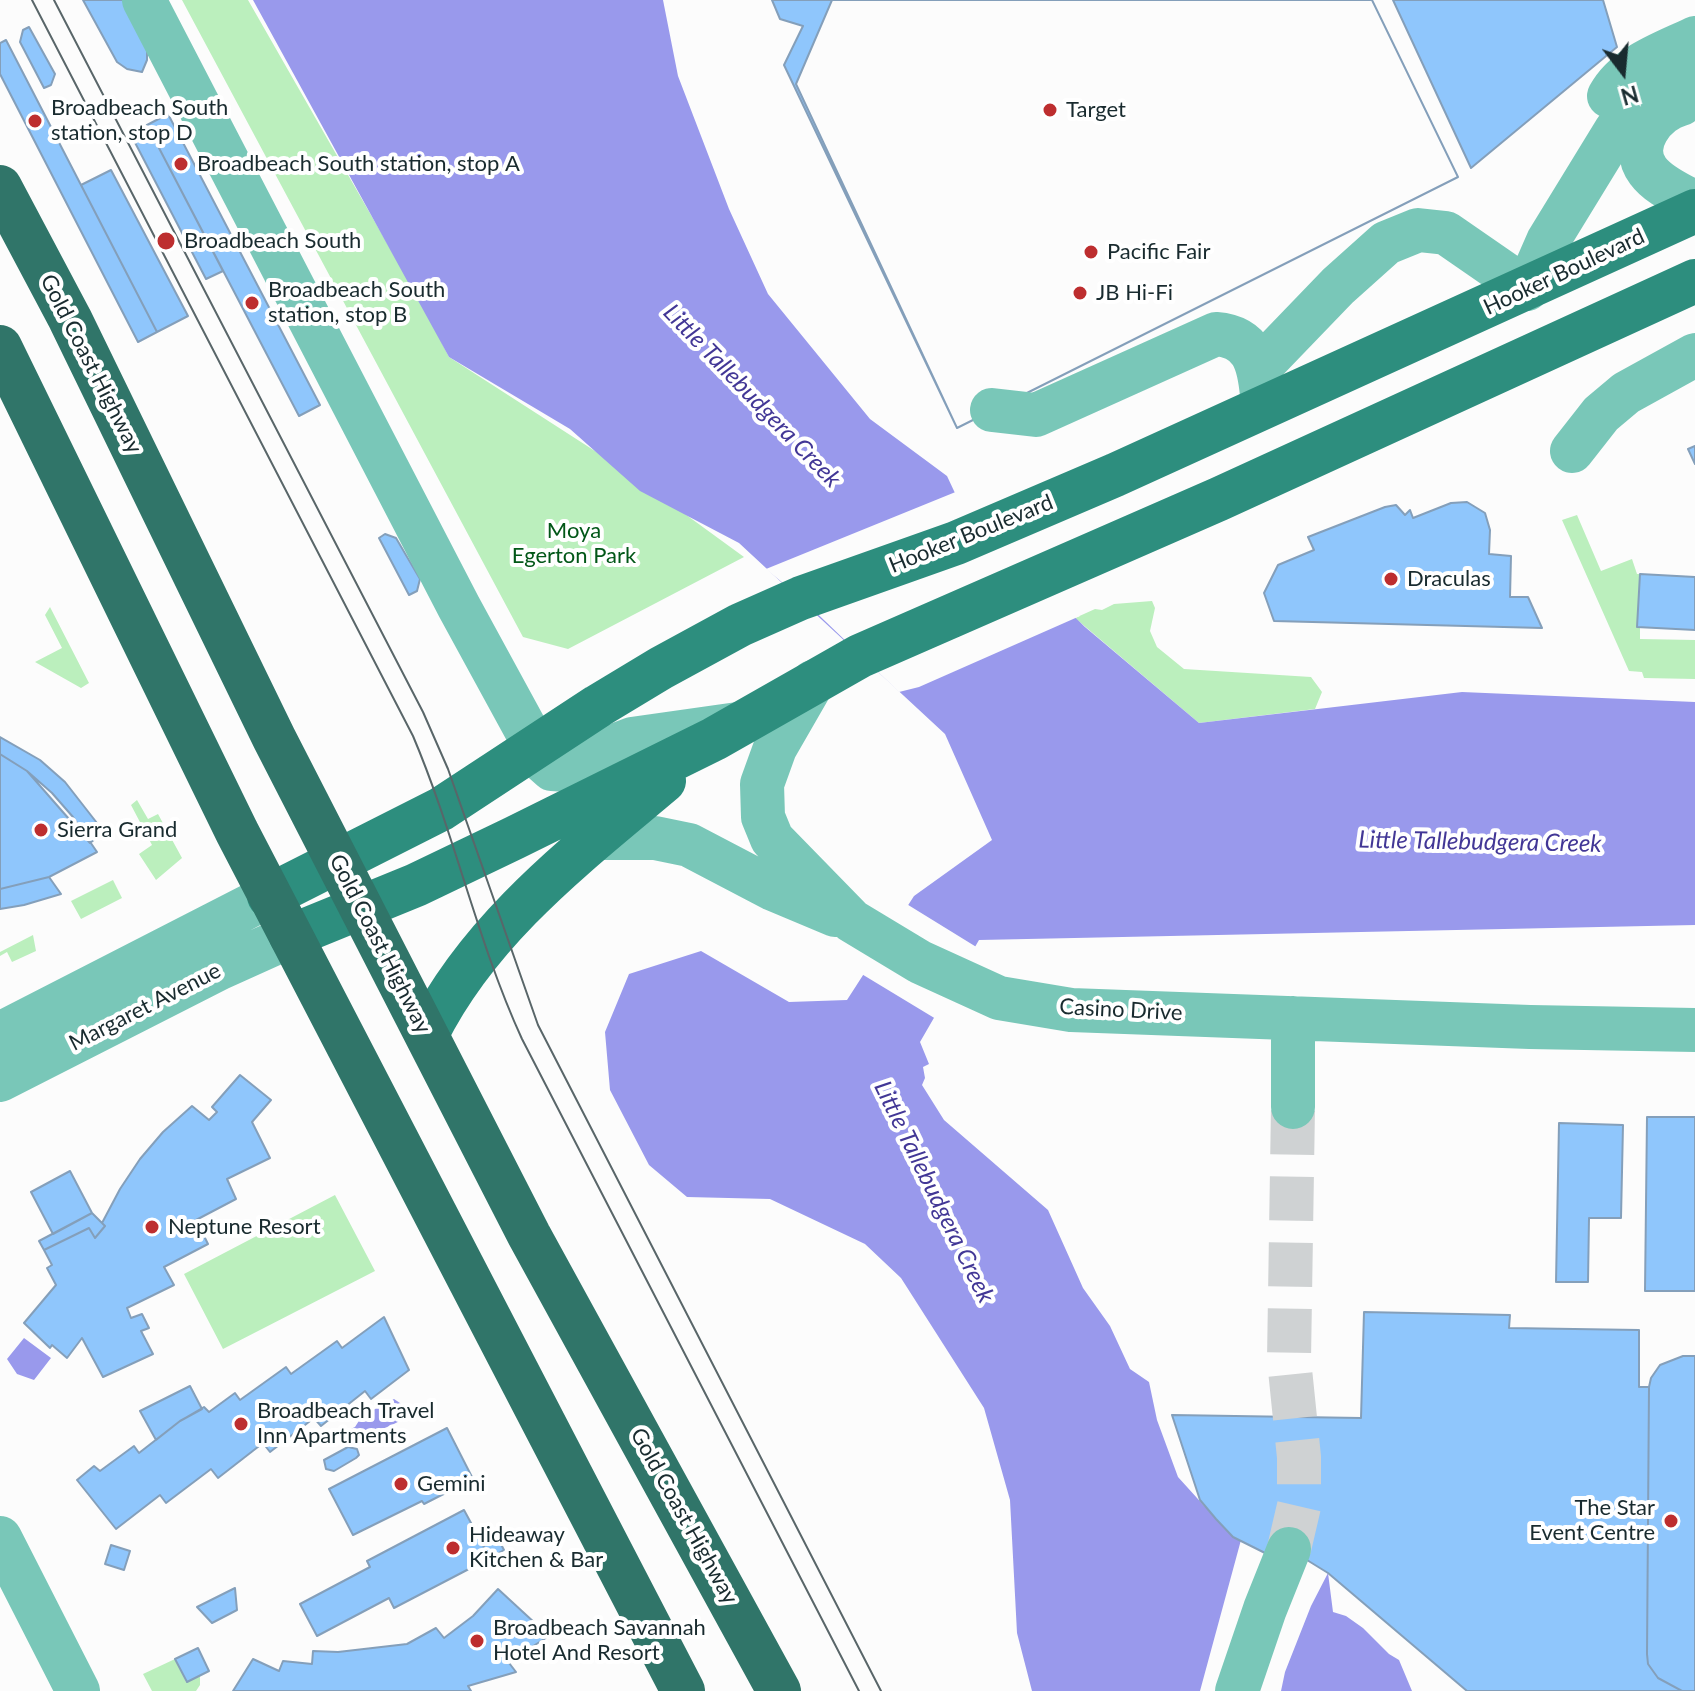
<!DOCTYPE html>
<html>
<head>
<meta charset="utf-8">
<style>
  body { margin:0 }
  #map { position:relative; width:1695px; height:1691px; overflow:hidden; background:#fcfcfc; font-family:Lato,sans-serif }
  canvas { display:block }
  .north { position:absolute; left:1583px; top:32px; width:80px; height:80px; -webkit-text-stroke:6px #fff; paint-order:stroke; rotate:164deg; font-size:22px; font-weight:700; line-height:32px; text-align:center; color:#192b2f }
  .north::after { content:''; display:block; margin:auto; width:28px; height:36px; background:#192b2f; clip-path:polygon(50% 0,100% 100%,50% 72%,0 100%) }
</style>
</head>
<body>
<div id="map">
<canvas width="1695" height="1691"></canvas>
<div class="north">N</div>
</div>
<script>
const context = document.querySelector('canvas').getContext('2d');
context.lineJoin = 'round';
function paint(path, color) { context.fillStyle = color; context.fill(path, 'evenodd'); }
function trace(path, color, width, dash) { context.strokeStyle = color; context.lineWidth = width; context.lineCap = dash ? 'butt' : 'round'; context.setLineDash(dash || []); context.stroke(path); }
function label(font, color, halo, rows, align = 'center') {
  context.font = font + ' Lato,sans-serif'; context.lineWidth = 8; context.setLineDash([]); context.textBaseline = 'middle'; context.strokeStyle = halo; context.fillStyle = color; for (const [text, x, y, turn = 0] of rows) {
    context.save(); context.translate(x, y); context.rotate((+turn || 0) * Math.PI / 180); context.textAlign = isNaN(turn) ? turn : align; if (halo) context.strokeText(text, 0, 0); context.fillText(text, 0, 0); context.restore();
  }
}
const green = new Path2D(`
  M 182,0 L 248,0 L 423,306 L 449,357 L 626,471 L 744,557 L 568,649 L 523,637 Z
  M 1577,515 L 1601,571 L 1632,559 L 1637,574 L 1640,574 L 1640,639 L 1695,640 L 1695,679 L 1644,678 L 1642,672 L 1629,671 L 1562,520 Z
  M 1152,601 L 1155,608 L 1150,631 L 1157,647 L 1184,669 L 1311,677 L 1322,692 L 1315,709 L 1199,723 L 1075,618 L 1095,609 L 1102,610 L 1114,604 Z
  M 50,607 L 89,683 L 81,688 L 35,662 L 62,648 L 45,615 Z
  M 137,800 L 148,819 L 158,814 L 182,858 L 156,880 L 139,854 L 152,845 L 131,805 Z
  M 113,880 L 122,898 L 81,919 L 71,901 Z
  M 33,935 L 36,951 L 12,962 L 7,952 L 0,956 L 0,952 Z
  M 335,1195 L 375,1271 L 223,1349 L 184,1274 Z
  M 175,1659 L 186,1682 L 200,1676 L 200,1685 L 196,1691 L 152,1691 L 143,1674 Z`);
const water = new Path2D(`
  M 253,0 L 663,0 L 678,76 L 729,209 L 768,294 L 870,419 L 947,476 L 962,508 L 1085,627 L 1199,723 L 1462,692 L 1695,702 L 1695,925 L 979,940 L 920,1042 L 929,1064 L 923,1067 L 925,1078 L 922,1085 L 944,1120 L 1048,1210 L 1083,1288 L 1110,1326 L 1130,1369 L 1149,1382 L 1157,1420 L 1178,1477 L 1216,1519 L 1233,1537 L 1281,1544 L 1328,1573 L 1333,1612 L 1346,1616 L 1363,1628 L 1389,1654 L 1399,1660 L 1412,1691 L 1032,1691 L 1017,1633 L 1010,1500 L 984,1408 L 901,1278 L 865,1244 L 770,1199 L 687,1197 L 649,1165 L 610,1090 L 605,1032 L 629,974 L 701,951 L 789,1002 L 847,1000 L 914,896 L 992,840 L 945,734 L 739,543 L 640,491 L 570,429 L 449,357 Z
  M 24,1338 L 51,1358 L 34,1380 L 17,1374 L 7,1359 Z
  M 394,1399 L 406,1407 L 405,1417 C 389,1430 366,1432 348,1441 L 341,1439 L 344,1432 L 355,1427 L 362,1416 Z`);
const pier = new Path2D(`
  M 958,491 L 966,506 L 1080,616 L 919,687 L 899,692 L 801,598 L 766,569 Z
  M 905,903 L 978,948 L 936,1019 L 860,973 Z
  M 1241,1540 L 1281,1544 L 1328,1573 L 1311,1606 L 1285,1672 L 1281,1691 L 1200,1691 Z`);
const building = new Path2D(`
  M 83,0 L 124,0 L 147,47 L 147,60 L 142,72 L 127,69 L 117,62 Z
  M 772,0 L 1372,0 L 1458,177 L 957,428 L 784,65 L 803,26 L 780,19 Z
  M 832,0 L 1372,0 L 1458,177 L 957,428 L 796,84 Z
  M 1393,0 L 1603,0 L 1617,47 L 1471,168 Z
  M 29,27 L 55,74 L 51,85 L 44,88 L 20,42 L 23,30 Z
  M 6,40 L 157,332 L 138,342 L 0,74 L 0,43 Z
  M 168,114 L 320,405 L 299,416 L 147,125 Z
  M 147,125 L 223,271 L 206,279 L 130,133 Z
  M 111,170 L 188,316 L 157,332 L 81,185 Z
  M 1695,446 L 1695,464 L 1688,449 Z
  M 1467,502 L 1485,513 L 1490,530 L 1489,554 L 1511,556 L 1510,597 L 1528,597 L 1542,628 L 1274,621 L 1264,593 L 1278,565 L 1314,550 L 1308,537 L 1385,507 L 1396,505 L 1405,515 L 1410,510 L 1413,518 L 1451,503 Z
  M 385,534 L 396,538 L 420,579 L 417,591 L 409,595 L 379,538 Z
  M 1640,574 L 1695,577 L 1695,630 L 1637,627 Z
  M 0,737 L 40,760 L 65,782 L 104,832 L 90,843 L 27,771 L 0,754 Z
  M 0,754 L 27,771 L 52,793 L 73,817 L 97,852 L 49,877 L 0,889 Z
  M 49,877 L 61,894 L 24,905 L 0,909 L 0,889 Z
  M 240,1075 L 271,1100 L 252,1122 L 270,1158 L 227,1179 L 236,1199 L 196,1220 L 208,1244 L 164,1267 L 174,1285 L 127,1308 L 131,1318 L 142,1314 L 149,1328 L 141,1331 L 153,1354 L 103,1377 L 82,1338 L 67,1358 L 52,1345 L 50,1348 L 24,1323 L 56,1285 L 47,1268 L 52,1265 L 44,1250 L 89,1228 L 95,1238 L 105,1226 L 102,1223 L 120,1189 L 140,1159 L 163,1132 L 192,1106 L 209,1120 L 217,1112 L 212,1107 Z
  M 1647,1117 L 1695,1117 L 1695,1291 L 1645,1291 Z
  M 1559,1123 L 1623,1125 L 1621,1218 L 1589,1218 L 1588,1282 L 1556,1282 Z
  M 70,1171 L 92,1213 L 53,1234 L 31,1192 Z
  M 92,1213 L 105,1226 L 95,1238 L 89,1228 L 44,1250 L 39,1241 Z
  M 1364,1312 L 1510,1315 L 1509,1328 L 1639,1330 L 1639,1387 L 1649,1387 L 1647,1654 L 1648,1664 L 1658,1678 L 1682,1691 L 1467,1691 L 1328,1573 L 1281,1544 L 1269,1555 L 1233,1537 L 1216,1519 L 1200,1500 L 1172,1415 L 1361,1418 Z
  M 384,1317 L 409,1370 L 371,1399 L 365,1391 L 321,1426 L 314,1418 L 270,1452 L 263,1443 L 218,1478 L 211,1469 L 166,1503 L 160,1495 L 116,1529 L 77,1480 L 94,1466 L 100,1471 L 134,1446 L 139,1453 L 180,1421 L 204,1407 L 209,1412 L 235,1393 L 240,1400 L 286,1367 L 291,1374 L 337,1341 L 342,1348 Z
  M 1683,1356 L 1695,1356 L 1695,1691 L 1682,1691 L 1658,1678 L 1648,1664 L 1647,1654 L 1649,1387 L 1651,1378 L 1660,1365 Z
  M 190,1386 L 202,1409 L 180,1421 L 156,1440 L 140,1411 Z
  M 447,1428 L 473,1479 L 424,1504 L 422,1501 L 353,1535 L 329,1489 Z
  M 348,1447 L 357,1449 L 359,1455 L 356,1458 L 334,1471 L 326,1469 L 324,1460 Z
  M 464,1510 L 490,1558 L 394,1608 L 389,1598 L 317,1636 L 300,1604 L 370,1567 L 367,1561 Z
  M 494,1531 L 504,1550 L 490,1558 L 479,1538 Z
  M 111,1545 L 130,1551 L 124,1570 L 105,1564 Z
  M 235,1588 L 237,1610 L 212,1623 L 197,1607 Z
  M 498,1589 L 549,1636 L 527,1650 L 506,1659 L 516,1672 L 468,1686 L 471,1691 L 233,1691 L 253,1659 L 279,1671 L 283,1661 L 312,1664 L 313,1651 L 338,1652 L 407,1644 L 436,1628 L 444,1638 L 473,1616 Z
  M 198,1648 L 209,1671 L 187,1682 L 175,1659 Z`);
const minorTunnel = new Path2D(`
  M 1289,1549 L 1299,1506 L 1299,1457 L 1289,1360 L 1293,1107`);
const minor = new Path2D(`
  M 144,0 L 459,607 L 543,761 L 552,769 L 567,770 L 608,748 L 632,739 L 738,724
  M 1609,96 C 1626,65 1664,53 1695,38
  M 1681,104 C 1655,110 1628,145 1648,171 C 1659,186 1680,194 1695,203
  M 1259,368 L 1338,286 L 1386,243 L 1418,230 L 1446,233 L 1527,289 L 1548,241 L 1616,130 L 1634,105 L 1663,87 L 1695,76
  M 992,410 L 1036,415 L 1216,334 C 1253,337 1259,363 1262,395
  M 1572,451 L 1601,414 L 1626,393 L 1695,355
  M 813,682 L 775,748 L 762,784 L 763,817 L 772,839 L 852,921 L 920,962 L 999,998 L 1071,1010 L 1530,1027 L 1695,1030
  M 596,838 L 655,838 L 689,845 L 773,889 L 835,915
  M 0,1034 L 269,896
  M 0,1080 L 220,968 L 291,936
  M 1293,1107 L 1293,1018
  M 0,1538 L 78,1691
  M 1237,1691 L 1265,1609 L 1289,1549`);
const major = new Path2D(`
  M 269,896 L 441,809 L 598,706 L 661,668 L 740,625 L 801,598 L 956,543 L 1115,475 L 1695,211
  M 291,936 L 416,885 L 514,838 L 714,739 L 860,656 L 1219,499 L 1695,281
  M 427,1034 C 480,928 575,856 664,781`);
const highway = new Path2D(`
  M 0,187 L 70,319 L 274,738 L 529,1235 L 779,1691
  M 0,347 L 237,832 L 683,1691`);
const tram = new Path2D(`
  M 32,0 L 413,736 C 455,835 477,941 522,1039 L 859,1691
  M 54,0 L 423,712 L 448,769 L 538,1025 L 881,1691`);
const markers = [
  [1050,110,8,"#bd2e2f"],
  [35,121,8,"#bd2e2f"],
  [181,164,8,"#bd2e2f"],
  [166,241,10,"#bd2e2f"],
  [1091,252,8,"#bd2e2f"],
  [1080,293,8,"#bd2e2f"],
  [252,303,8,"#bd2e2f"],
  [1391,579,8,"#bd2e2f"],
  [41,830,8,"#bd2e2f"],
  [152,1227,8,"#bd2e2f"],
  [241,1424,8,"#bd2e2f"],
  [401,1484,8,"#bd2e2f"],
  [1671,1521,8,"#bd2e2f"],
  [453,1548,8,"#bd2e2f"],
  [477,1641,8,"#bd2e2f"]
];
const poiNames = [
  ["Broadbeach South",51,108],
  ["station, stop D",51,133],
  ["Target",1066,110],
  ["Broadbeach South station, stop A",197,164],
  ["Broadbeach South",184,241],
  ["Pacific Fair",1107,252],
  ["Broadbeach South",268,290],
  ["station, stop B",268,315],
  ["JB Hi-Fi",1096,293],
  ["Draculas",1407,579],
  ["Sierra Grand",57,830],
  ["Neptune Resort",168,1227],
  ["Broadbeach Travel",257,1411],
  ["Inn Apartments",257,1436],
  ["Gemini",417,1484],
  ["The Star",1655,1508,"right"],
  ["Event Centre",1655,1533,"right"],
  ["Hideaway",469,1535],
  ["Kitchen & Bar",469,1560],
  ["Broadbeach Savannah",493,1628],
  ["Hotel And Resort",493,1653]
];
const streetNames = [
  ["Hooker Boulevard",1564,272,-25],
  ["Gold Coast Highway",91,364,63],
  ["Hooker Boulevard",971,534,-22],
  ["Gold Coast Highway",380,944,63],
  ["Margaret Avenue",145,1007,-27],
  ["Casino Drive",1121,1010,3],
  ["Gold Coast Highway",684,1516,61]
];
const parkNames = [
  ["Moya",574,531],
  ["Egerton Park",574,556]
];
const waterNames = [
  ["Little Tallebudgera Creek",752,396,46],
  ["Little Tallebudgera Creek",1480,842,1],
  ["Little Tallebudgera Creek",934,1192,64]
];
paint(green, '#bbefbd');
paint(water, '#9999ec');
paint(pier, '#fcfcfc');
paint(building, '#8fc6fc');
trace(building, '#849fba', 2);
trace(minorTunnel, '#cfd2d3', 44, [44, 22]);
trace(minor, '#79c7b8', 44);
trace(major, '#2d8e7e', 44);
trace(highway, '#307569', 44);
trace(tram, '#596669', 2);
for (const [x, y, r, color] of markers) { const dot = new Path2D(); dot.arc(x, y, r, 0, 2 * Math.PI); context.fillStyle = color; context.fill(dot); trace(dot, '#fff', 3); }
label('22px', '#192b2f', '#fff', poiNames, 'left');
label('22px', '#192b2f', '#fff', streetNames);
label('22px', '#025718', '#fff', parkNames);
label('italic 24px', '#423796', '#fff', waterNames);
</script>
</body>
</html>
